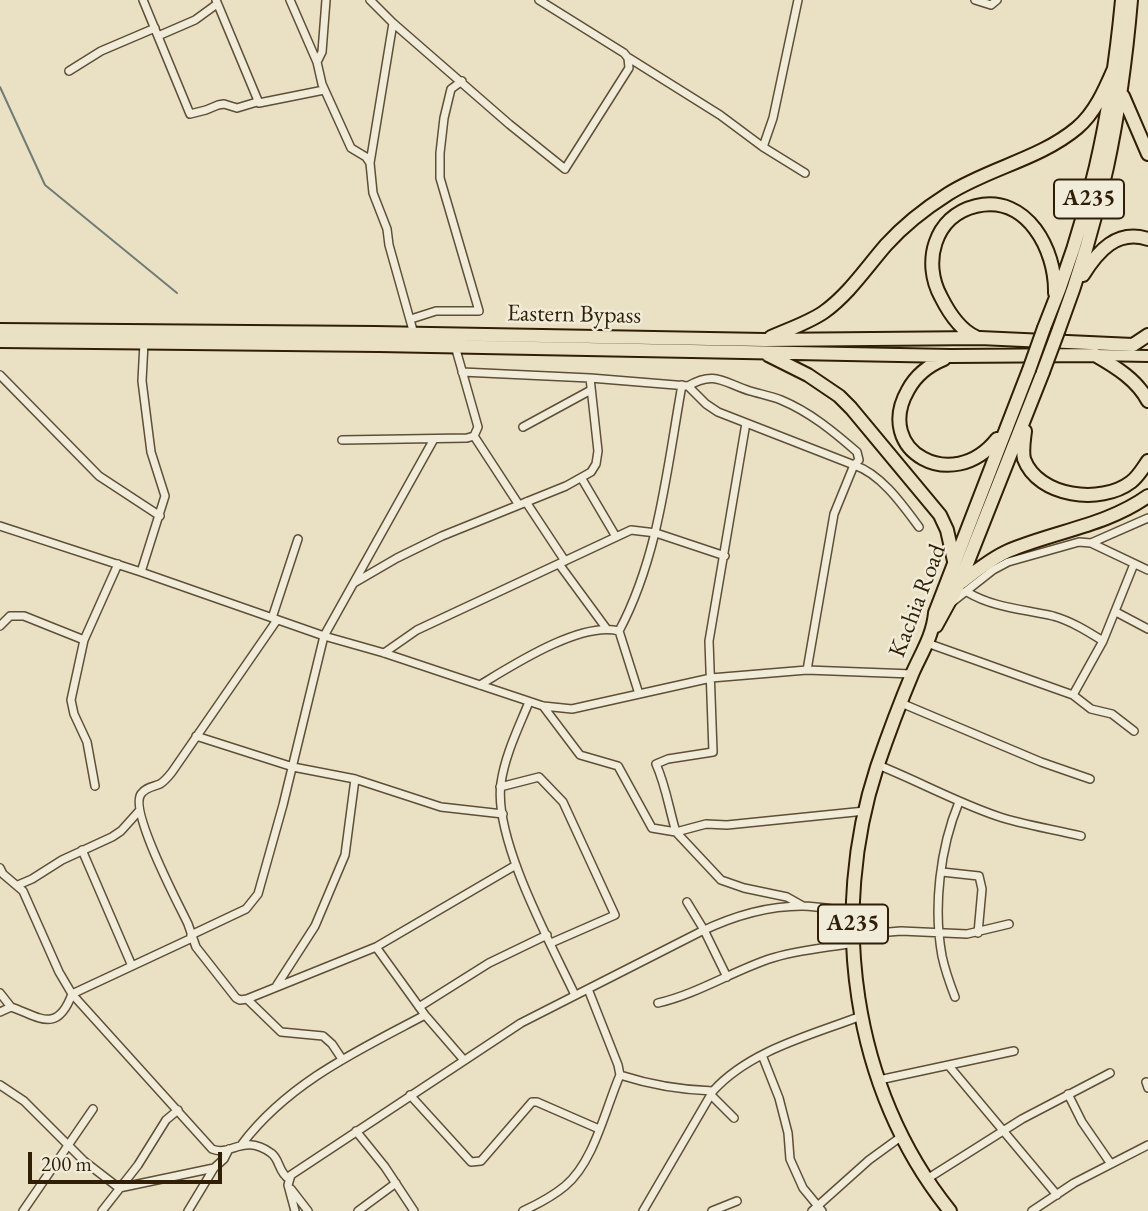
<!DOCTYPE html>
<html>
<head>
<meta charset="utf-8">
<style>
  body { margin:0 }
  #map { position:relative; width:1148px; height:1211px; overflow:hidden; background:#eae1c4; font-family:"EB Garamond",serif }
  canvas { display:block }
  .scale { position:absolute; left:28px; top:1152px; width:194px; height:32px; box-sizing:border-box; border:4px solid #301e06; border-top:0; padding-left:9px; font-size:21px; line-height:24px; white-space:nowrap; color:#301e06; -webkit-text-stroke:5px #f1ecd9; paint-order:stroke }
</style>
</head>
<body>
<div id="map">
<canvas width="1148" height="1211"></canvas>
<div class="scale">200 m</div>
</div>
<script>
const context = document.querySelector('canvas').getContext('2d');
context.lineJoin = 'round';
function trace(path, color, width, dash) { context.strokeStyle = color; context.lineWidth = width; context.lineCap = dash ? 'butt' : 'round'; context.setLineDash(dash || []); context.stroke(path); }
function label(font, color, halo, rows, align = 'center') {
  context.font = font + ' "EB Garamond",serif'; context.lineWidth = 5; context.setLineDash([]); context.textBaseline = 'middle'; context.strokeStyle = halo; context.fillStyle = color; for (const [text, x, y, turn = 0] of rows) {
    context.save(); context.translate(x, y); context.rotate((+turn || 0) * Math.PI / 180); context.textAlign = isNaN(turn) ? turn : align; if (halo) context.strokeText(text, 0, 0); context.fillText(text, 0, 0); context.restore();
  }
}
const stream = new Path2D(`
  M 0,87 L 45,185 L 177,293`);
const minor = new Path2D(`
  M 143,0 L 190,114 L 206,110 L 218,105 L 224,104 L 237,108 L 257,102
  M 216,0 L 259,103 L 324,90
  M 290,0 L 317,62
  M 326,0 L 322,52 L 317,62 L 322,84 L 351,148 L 366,157 L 370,163 L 373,193 L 387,229 L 389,245 L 414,334
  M 370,0 L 393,23 L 509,124 L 565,169 L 629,68 L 628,58 L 624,53 L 539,0
  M 975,0 L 991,5 L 997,0
  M 158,36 L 195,20 L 217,4
  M 629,58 L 720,115 L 763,147 L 805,173
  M 69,71 L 101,51 L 155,28
  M 763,147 L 773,118 L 798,0
  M 370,163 L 393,23
  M 411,319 L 436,311 L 479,311 L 440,178 L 440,153 L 444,118 L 451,89 L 462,81
  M 462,372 L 590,378 L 688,386 C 715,370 724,383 750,391 C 760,394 771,396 781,400 C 810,412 834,432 857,452 L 859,460 L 854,465 L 718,412 L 706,404 L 688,386
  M 0,375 L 99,476 L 160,516
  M 746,423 L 709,641 L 713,752 L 668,759 L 656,764 C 666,786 669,809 676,832 L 706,824 L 727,825 L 865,811
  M 523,427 L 591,390
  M 474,436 L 519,505
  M 342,440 L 467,438 L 474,436 L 478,427 L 455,346
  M 582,479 L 615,535
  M 526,502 L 565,561
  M 0,526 L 141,572 L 324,636 L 384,653 L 543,706 L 572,709 L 711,678 L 807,670 L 912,674
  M 1091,543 L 1148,518
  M 559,564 L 606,628
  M 141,572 L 165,496 L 151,452 L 142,381 L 144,343
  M 354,583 L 397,558 L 442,536 L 566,486 L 591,472 L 596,464 L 598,451 L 590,378
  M 967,592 C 994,608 1023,609 1053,616 C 1071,621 1087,631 1103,641
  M 951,603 L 993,570 L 1008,562 L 1079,542 L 1091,543 L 1148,570
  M 1116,612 L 1148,629
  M 272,618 L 298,539
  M 277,620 L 172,772 C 168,777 165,781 160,784 C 153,787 146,787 141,794 C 129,811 178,903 188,924 L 196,947 L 236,998 L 240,1000 L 247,999 L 376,947 L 516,865
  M 0,626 L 10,616 L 24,616 L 84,640
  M 927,643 L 1073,695 L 1091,709 L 1112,714 L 1134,731
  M 384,653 L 417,630 L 631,530 L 656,533 L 725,556
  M 807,670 L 834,514 L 854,465 C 881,474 902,504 919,527
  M 480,685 C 513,665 581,621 619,631
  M 639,694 L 619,631 C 659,556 667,468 682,385
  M 1073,695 L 1103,641 L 1134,564
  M 529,702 C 518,729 505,755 501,783 C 493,839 551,944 575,995
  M 901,703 L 1041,762 L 1090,779
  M 543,706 L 580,755 L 618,766 L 652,828 L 676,832 L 721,880 L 744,888 L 787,897 L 803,906
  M 196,736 L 293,767 L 355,779 L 441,807 L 503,814
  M 878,765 C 918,781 956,802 997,816 C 1023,825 1053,829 1081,836
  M 95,786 L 87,742 L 74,714 L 71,700 L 84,640 L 118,564
  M 500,787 L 539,777 L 563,802 L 615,915 L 551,943
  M 82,850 L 132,966
  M 0,868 L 3,874 L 23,891 L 59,972 L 72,994 L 212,1149 C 231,1157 243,1133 271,1153 C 280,1159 278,1172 289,1179
  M 942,872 L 979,876 L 982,889 L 978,933
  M 18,885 L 32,879 L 62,860 L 112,837 L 121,831 L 139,811
  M 687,902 L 704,930 L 727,977
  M 191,935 L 246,909 L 258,894 L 283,805 L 324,636 L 434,439
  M 853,935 L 901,931 L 967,934 L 1009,924
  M 376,947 L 425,1015 L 463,1059
  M 277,985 L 315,926 L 345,855 L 355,779
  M 0,993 L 11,1007
  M 955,997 C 950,984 945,970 942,956 C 933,907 940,848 959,802
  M 247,999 L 281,1032 L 323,1036 L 332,1044 L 342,1059
  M 658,1003 C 697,994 731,972 769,959 C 796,950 825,948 854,943
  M 419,1007 L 489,963 L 547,935
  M 0,1012 L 11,1007 C 38,1016 57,1035 72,994 L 192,938
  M 762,1055 L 779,1098 L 788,1133 L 790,1159 L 803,1188 L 822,1211
  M 949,1066 L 1057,1195
  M 620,1075 C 651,1085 680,1090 713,1091
  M 879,1080 L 1014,1051
  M 1146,1082 L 1148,1088
  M 0,1085 L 24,1101 L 84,1161 L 119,1188 L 214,1168 L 224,1159 L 229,1149
  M 1068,1094 L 1082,1122 L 1111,1164
  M 410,1095 L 471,1162 L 481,1161 L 532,1102 L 537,1102 L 599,1129
  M 711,1095 L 734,1118
  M 356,1131 L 385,1167 L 414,1211
  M 242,1144 C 289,1082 359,1050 425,1015
  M 927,1179 L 1022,1119 L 1110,1073
  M 291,1189 L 308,1211
  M 23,1211 L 93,1109
  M 102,1211 L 138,1165 L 166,1120 L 178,1110
  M 188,1211 L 214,1168
  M 295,1211 L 288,1185 L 291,1175 L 521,1023 L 700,932 C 731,917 767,906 802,906 C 818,906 836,910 852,912
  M 358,1211 L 396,1183
  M 523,1211 C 538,1204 552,1197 565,1186 C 594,1162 605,1110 620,1075 L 618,1065 L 588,989
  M 643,1211 L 713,1091 C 750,1050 812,1035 861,1016
  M 712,1211 L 737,1201
  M 812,1211 L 869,1160 L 902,1136
  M 1032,1211 L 1074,1183 L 1148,1145`);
const primary = new Path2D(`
  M 1095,355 L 1148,356`);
const trunk = new Path2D(`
  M 1123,96 L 1148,154
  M 1083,275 C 1098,251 1117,229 1148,239
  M 1044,328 C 1089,220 1111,117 1122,0
  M 1059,329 C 1101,218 1121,118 1131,0
  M 0,330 L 375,333 L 765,340 L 980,338 L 1133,345 L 1148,335
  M 771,337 C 789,329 808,323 824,312 C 849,294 866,268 886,245 C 904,225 926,208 948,194 C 989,168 1040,159 1077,128 C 1096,112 1106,87 1116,64
  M 976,337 C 960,330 949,313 941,297 C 922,263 934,216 976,206 C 1027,194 1056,250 1055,293
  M 0,341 L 379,345 L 951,356 L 1095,355 C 1116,367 1137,380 1148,401
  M 768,355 L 808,375 L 839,396 L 851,408 L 940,515 L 947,530 L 954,561
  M 944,359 C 927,366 916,375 908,390 C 873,451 953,495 997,439
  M 1025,431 C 1024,440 1022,450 1024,459 C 1038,497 1101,505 1131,482 C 1138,477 1143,468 1148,461
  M 959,584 C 975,572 990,559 1008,551 C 1055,531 1106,526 1148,496
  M 936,626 L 959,584 L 1043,372
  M 950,1211 C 851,1089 829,913 877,767 C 888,735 900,703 913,672 C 922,652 933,635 935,613 L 1029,370`);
const trunkBridge = new Path2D(`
  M 1029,370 L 1044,328
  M 1043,372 L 1059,329`);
const shields = [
  [1089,199,70],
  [853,924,70]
];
const shieldNames = [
  ["A235",1089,199],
  ["A235",853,924]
];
const streetNames = [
  ["Eastern Bypass",574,315,1],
  ["Kachia Road",918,601,-69]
];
trace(stream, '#717c75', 2);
trace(minor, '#5e4f36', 10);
trace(primary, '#301e06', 14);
trace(trunk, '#301e06', 16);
trace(minor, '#f1ecd9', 7);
trace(primary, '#eae1c4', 10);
trace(trunk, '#eae1c4', 12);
trace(trunkBridge, '#301e06', 16, []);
trace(trunkBridge, '#eae1c4', 12);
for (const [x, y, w] of shields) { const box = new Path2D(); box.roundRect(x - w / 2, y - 19.5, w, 39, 5); context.fillStyle = '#f1ecd9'; context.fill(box); trace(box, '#301e06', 2); }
label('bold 23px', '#301e06', null, shieldNames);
label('24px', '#301e06', '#f1ecd9', streetNames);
</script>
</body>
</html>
